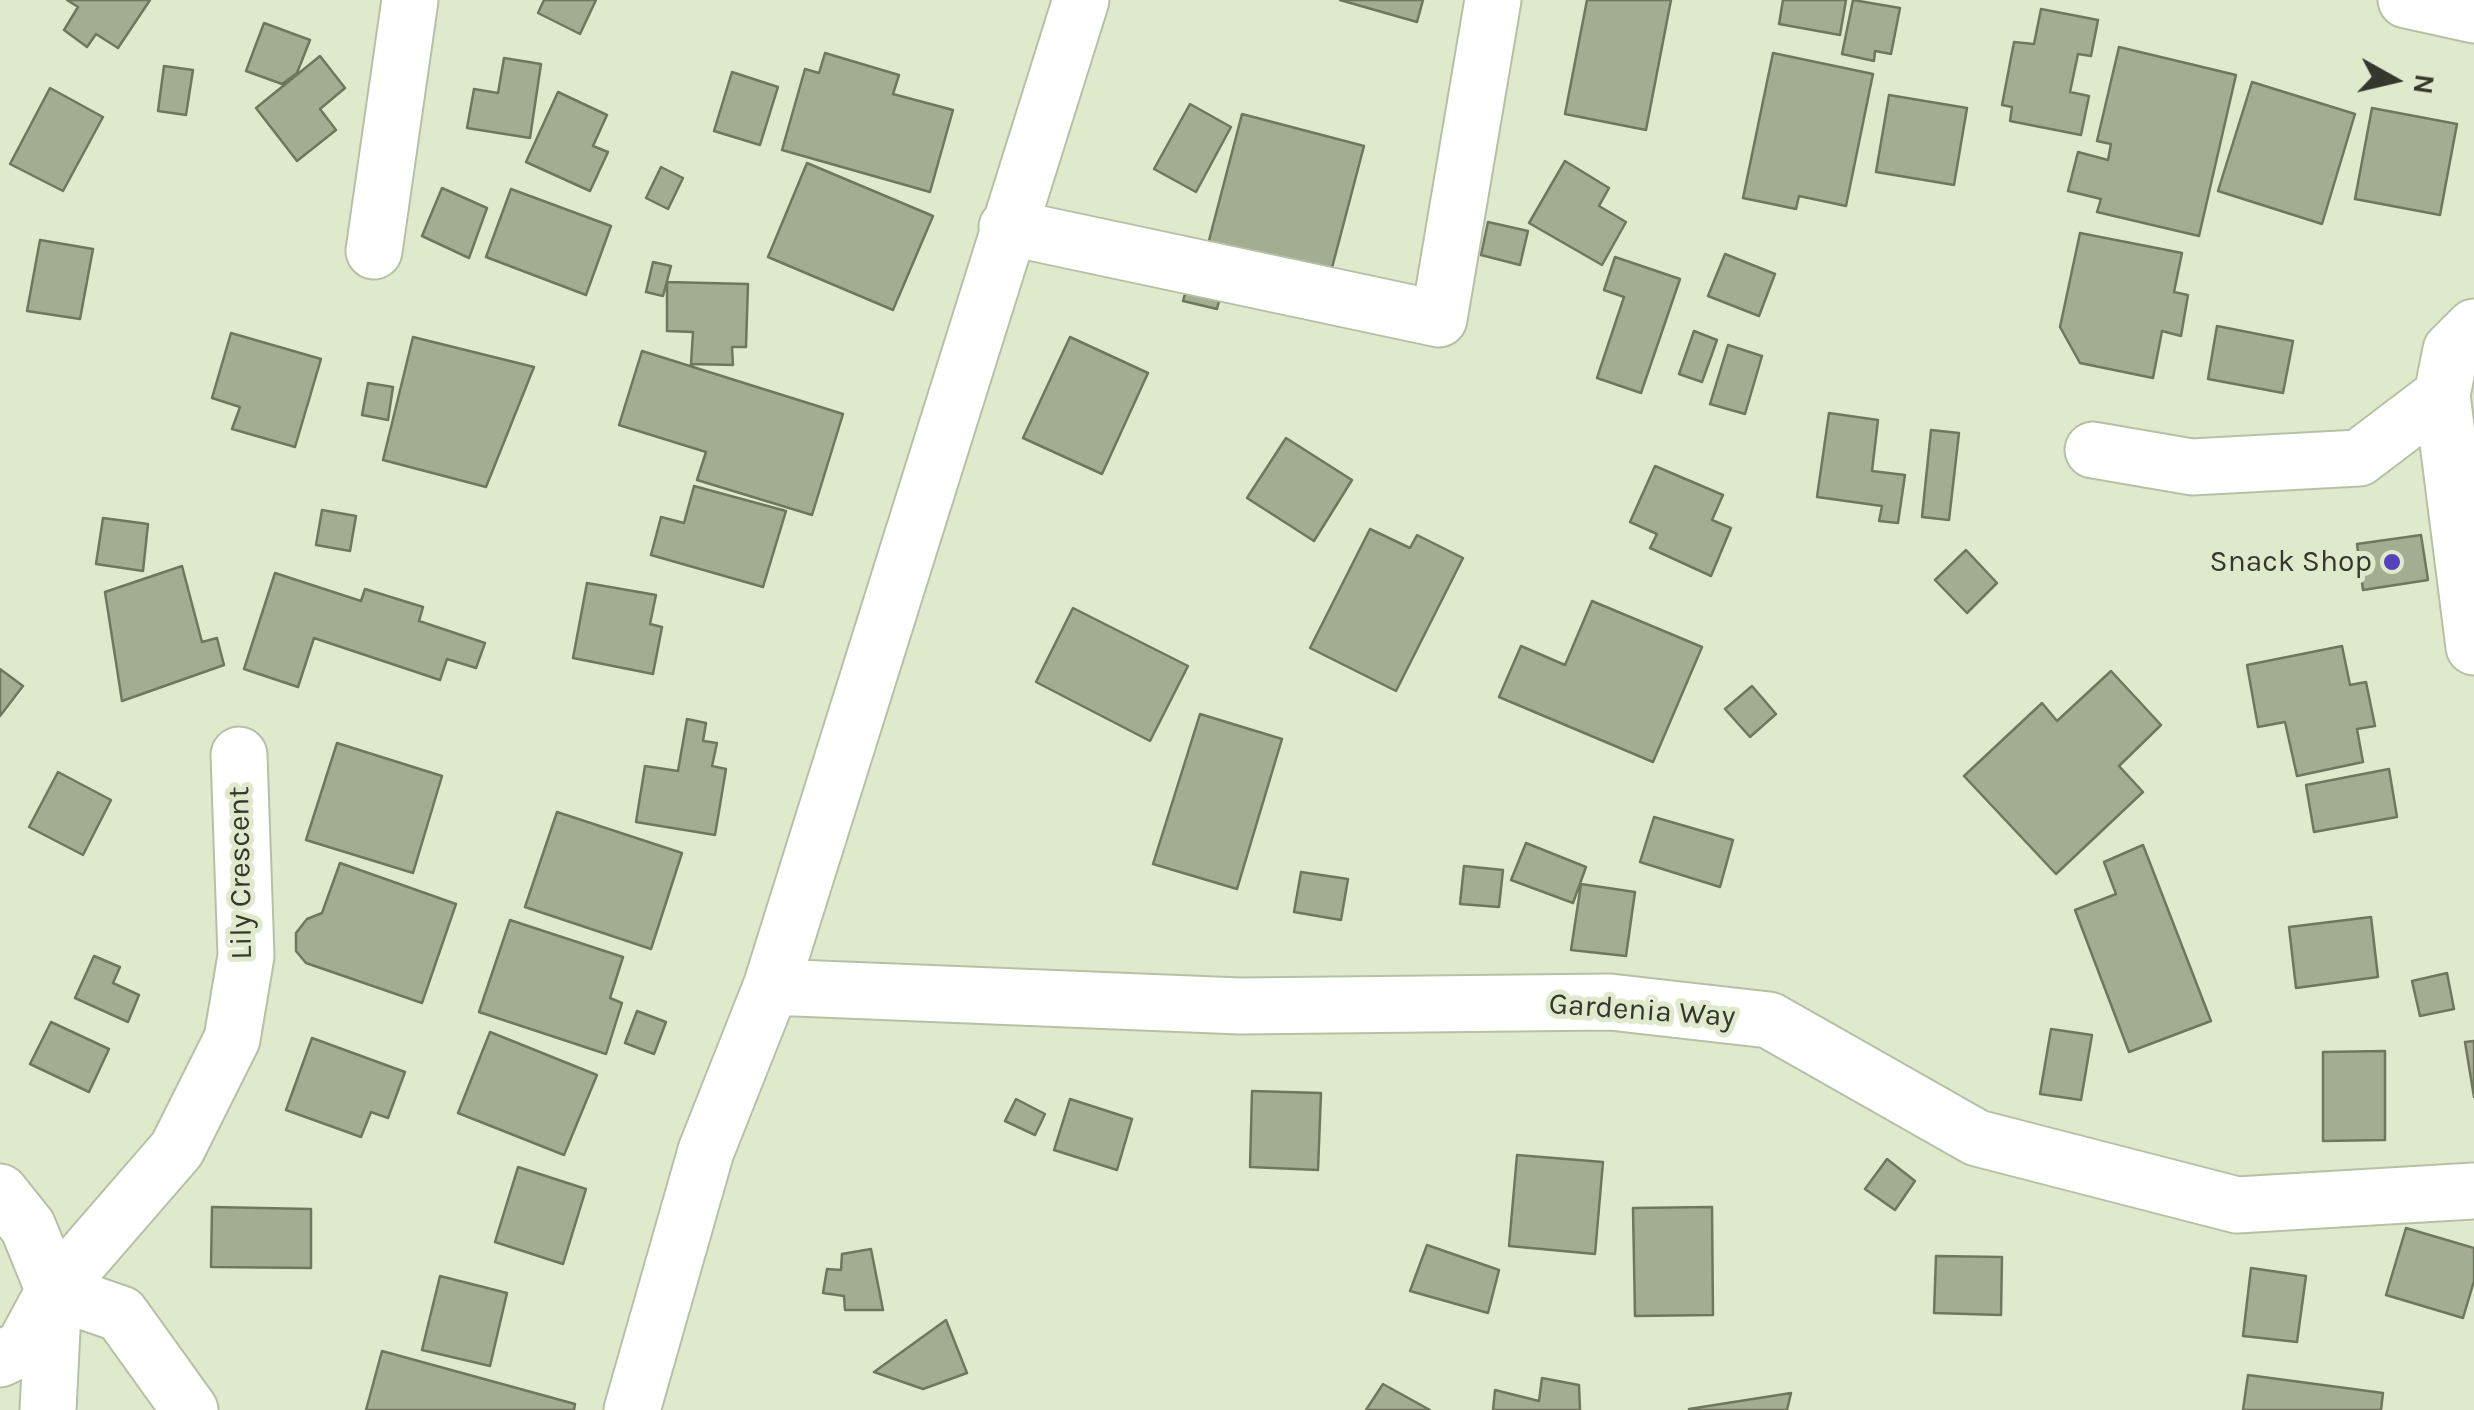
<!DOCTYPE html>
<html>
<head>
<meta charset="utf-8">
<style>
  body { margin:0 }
  #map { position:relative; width:2474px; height:1410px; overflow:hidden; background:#dfeacd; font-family:Karla,sans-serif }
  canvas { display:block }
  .north { position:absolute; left:2344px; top:30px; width:100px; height:100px; -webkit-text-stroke:8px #dfeacd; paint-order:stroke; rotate:98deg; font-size:28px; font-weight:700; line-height:40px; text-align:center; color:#33372c }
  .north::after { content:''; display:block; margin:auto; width:35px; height:45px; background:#33372c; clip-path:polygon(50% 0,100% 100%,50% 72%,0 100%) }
</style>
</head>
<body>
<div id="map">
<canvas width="2474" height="1410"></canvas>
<div class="north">N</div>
</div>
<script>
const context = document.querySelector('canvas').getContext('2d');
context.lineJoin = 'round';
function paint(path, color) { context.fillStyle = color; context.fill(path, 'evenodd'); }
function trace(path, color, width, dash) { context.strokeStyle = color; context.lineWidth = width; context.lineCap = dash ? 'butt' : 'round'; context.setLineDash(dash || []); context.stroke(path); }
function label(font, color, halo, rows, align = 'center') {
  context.font = font + ' Karla,sans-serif'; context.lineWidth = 10; context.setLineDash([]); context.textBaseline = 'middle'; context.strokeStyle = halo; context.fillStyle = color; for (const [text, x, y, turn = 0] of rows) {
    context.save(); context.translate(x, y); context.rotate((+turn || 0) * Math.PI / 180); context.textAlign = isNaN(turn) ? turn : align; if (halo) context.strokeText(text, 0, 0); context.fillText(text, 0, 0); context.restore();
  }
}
const building = new Path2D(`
  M 67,0 L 150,0 L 118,48 L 96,34 L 87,47 L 64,30 L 78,7 Z
  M 544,0 L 596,0 L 580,34 L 538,13 Z
  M 1340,0 L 1423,0 L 1417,22 Z
  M 1587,0 L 1671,0 L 1646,130 L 1565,114 Z
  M 1783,0 L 1846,0 L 1840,35 L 1779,24 Z
  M 1853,0 L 1900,8 L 1891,54 L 1875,51 L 1874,61 L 1842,54 Z
  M 2041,9 L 2098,20 L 2091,56 L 2078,54 L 2070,92 L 2089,96 L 2081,135 L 2010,121 L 2012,107 L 2002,105 L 2014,42 L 2034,44 Z
  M 264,23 L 310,40 L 297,73 L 282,84 L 246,71 Z
  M 2119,47 L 2236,75 L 2199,236 L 2097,212 L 2101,199 L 2068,191 L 2078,152 L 2108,160 L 2111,144 L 2097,141 Z
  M 825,53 L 899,75 L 893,94 L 953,110 L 930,192 L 782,150 L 805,69 L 819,73 Z
  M 1773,53 L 1873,74 L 1846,206 L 1799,196 L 1796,209 L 1743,198 Z
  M 320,56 L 345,88 L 320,109 L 336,130 L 297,161 L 256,108 Z
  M 504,58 L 541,64 L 530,138 L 467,128 L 474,89 L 498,93 Z
  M 164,66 L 193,70 L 186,115 L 158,111 Z
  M 732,72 L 778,87 L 760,145 L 714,131 Z
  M 2252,82 L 2355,114 L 2322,224 L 2218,191 Z
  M 50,88 L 103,117 L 63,191 L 10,164 Z
  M 558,92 L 607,115 L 593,146 L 608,152 L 590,191 L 526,162 Z
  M 1889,95 L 1967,108 L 1954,185 L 1876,172 Z
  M 1190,104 L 1231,127 L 1196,192 L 1154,169 Z
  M 2372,108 L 2457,124 L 2440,215 L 2355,199 Z
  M 1242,114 L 1364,146 L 1328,283 L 1206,252 Z
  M 1565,161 L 1609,188 L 1599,206 L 1626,222 L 1602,265 L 1529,223 Z
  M 807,163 L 933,216 L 893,310 L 768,257 Z
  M 661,167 L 683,178 L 668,209 L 646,198 Z
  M 442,188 L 487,208 L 469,258 L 422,236 Z
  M 511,189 L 611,226 L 586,295 L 486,257 Z
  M 1488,222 L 1528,231 L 1520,265 L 1481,255 Z
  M 2080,233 L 2182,253 L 2174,292 L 2188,295 L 2181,336 L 2162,331 L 2153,378 L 2080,363 L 2060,327 Z
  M 40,240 L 93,249 L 80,319 L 27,311 Z
  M 1725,254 L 1775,274 L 1759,316 L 1708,296 Z
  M 1615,257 L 1680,279 L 1641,393 L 1597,378 L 1624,297 L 1604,290 Z
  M 653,262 L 671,266 L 663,296 L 646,292 Z
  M 1190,276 L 1223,285 L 1217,309 L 1183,301 Z
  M 667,282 L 748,284 L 746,347 L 732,347 L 733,365 L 691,364 L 693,332 L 667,331 Z
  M 2217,326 L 2293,341 L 2283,393 L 2208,379 Z
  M 1694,331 L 1717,340 L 1702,382 L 1679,374 Z
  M 231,333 L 321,359 L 295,447 L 232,429 L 240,407 L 212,398 Z
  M 413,337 L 534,367 L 486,487 L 383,460 Z
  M 1070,337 L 1148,373 L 1102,474 L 1023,438 Z
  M 1728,345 L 1762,356 L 1745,414 L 1710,404 Z
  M 642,351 L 843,414 L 812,515 L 697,480 L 706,452 L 619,425 Z
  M 368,383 L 393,387 L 388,420 L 362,415 Z
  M 1829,413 L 1878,420 L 1872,471 L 1905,475 L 1898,523 L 1879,521 L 1882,506 L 1817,497 Z
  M 1931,430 L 1959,433 L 1949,520 L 1922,517 Z
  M 1286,438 L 1352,480 L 1314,541 L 1247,498 Z
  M 1655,466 L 1723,495 L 1712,520 L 1731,528 L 1711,576 L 1650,548 L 1657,534 L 1630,522 Z
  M 694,486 L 786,511 L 763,587 L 651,555 L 661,517 L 684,523 Z
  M 322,510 L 356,516 L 350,551 L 316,545 Z
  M 103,518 L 148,524 L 143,571 L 96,564 Z
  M 1370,529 L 1410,548 L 1417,535 L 1463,558 L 1396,691 L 1310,648 Z
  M 2421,535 L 2428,580 L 2363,590 L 2357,544 Z
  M 1966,550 L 1997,583 L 1967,613 L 1935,580 Z
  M 182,566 L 202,642 L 217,638 L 224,665 L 122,701 L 105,592 Z
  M 275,573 L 361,601 L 365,589 L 423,607 L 419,621 L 485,643 L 476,668 L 447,659 L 440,680 L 314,638 L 298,687 L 244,669 Z
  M 587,583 L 656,595 L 650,624 L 662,627 L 653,674 L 573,658 Z
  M 1592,601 L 1702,647 L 1653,762 L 1499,697 L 1521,646 L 1565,665 Z
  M 1073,608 L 1188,666 L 1150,741 L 1036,682 Z
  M 2342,646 L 2350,685 L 2366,682 L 2375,726 L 2357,729 L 2363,762 L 2297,776 L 2285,722 L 2258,727 L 2247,665 Z
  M 0,669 L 23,686 L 0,716 Z
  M 2111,671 L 2161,725 L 2119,766 L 2143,792 L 2056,874 L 1964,776 L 2042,703 L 2057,721 Z
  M 1752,686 L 1776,714 L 1750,737 L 1725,709 Z
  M 1200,714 L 1282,739 L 1237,889 L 1153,864 Z
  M 687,719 L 706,723 L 703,741 L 717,743 L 712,766 L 726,769 L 715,835 L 636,822 L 645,766 L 678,771 Z
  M 337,743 L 442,776 L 413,873 L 306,840 Z
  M 2389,769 L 2397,817 L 2314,832 L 2306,785 Z
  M 58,772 L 111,800 L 83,855 L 29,827 Z
  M 557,812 L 682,853 L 651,949 L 525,907 Z
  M 1654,817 L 1733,840 L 1720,887 L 1640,862 Z
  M 1526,843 L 1586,867 L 1573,903 L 1511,880 Z
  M 2143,845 L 2211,1021 L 2129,1052 L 2075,910 L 2116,894 L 2104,862 Z
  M 340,863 L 456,904 L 422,1003 L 306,963 L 296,951 L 296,933 L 307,919 L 322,913 Z
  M 1464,866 L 1503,870 L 1499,907 L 1460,904 Z
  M 1301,872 L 1348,879 L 1341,920 L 1294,912 Z
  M 1581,884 L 1635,892 L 1626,956 L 1571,950 Z
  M 2371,917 L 2378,977 L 2296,988 L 2289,927 Z
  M 510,920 L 623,957 L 610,998 L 622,1003 L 606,1054 L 479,1012 Z
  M 94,956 L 120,967 L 113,983 L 139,995 L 128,1022 L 75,998 Z
  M 2447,973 L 2454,1009 L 2420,1016 L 2412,981 Z
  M 637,1011 L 666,1022 L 654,1054 L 625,1043 Z
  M 51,1022 L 109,1049 L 89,1092 L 30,1064 Z
  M 2051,1029 L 2092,1035 L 2081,1100 L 2040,1094 Z
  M 490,1032 L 597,1075 L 564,1155 L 458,1113 Z
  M 312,1038 L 405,1072 L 388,1118 L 371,1112 L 361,1137 L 286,1110 Z
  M 2474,1041 L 2474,1097 L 2465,1042 Z
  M 2385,1051 L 2385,1140 L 2323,1141 L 2323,1052 Z
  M 1252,1091 L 1321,1093 L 1318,1170 L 1250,1167 Z
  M 1016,1099 L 1045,1114 L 1035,1135 L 1005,1121 Z
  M 1070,1099 L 1132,1119 L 1117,1170 L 1054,1150 Z
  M 1517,1155 L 1603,1162 L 1595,1254 L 1509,1246 Z
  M 1887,1159 L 1915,1181 L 1895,1210 L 1865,1189 Z
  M 518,1167 L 586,1189 L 563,1264 L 495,1242 Z
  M 212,1207 L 311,1209 L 311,1268 L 211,1267 Z
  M 1712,1207 L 1713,1315 L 1635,1316 L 1633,1208 Z
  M 2406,1228 L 2474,1248 L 2474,1281 L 2463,1318 L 2386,1295 Z
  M 1427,1245 L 1499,1270 L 1488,1313 L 1410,1291 Z
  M 871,1249 L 883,1310 L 845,1310 L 844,1296 L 823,1293 L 827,1269 L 841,1270 L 842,1254 Z
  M 1936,1256 L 2002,1257 L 2001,1315 L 1934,1313 Z
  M 2251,1268 L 2306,1276 L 2297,1342 L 2243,1336 Z
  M 440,1276 L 507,1293 L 490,1366 L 422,1350 Z
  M 946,1320 L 967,1373 L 923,1389 L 874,1372 Z
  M 382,1351 L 575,1404 L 574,1410 L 366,1410 Z
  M 2248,1375 L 2383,1393 L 2381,1410 L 2243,1410 Z
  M 1542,1378 L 1579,1385 L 1580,1410 L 1493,1410 L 1495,1390 L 1539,1401 Z
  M 1383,1384 L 1430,1410 L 1366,1410 Z
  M 1791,1393 L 1787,1410 L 1689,1410 L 1689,1409 Z`);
const minor = new Path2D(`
  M 2406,0 L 2474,15
  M 1007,227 L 1439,319 L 1493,0
  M 374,251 L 410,0
  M 2474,327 L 2451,350 L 2442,395 L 2474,647
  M 2093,450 L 2192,467 L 2359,458 L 2442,395
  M 771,987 L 1240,1006 L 1610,1002 L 1769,1020 L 1977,1138 L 2237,1205 L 2474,1191
  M 0,1192 L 28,1227 L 54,1291 L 121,1314 L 190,1410
  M 0,1359 L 23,1348 L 52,1294
  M 48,1410 L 54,1291 L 177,1149 L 232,1039 L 246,956 L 239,755
  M 632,1410 L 706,1151 L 771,987 L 1081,0`);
const markers = [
  [2392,562,10,"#5541b9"]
];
const poiNames = [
  ["Snack Shop",2372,562]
];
const streetNames = [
  ["Lily Crescent",241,873,-91],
  ["Gardenia Way",1642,1011,4]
];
paint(building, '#a3ad92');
trace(building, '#6f785f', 2.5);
trace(minor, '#b6c0a5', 59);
trace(minor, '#fff', 55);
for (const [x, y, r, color] of markers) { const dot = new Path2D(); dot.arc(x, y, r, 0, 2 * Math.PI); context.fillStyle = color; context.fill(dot); trace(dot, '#dfeacd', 4); }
label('30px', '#33372c', '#dfeacd', poiNames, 'right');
label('30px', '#33372c', '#dfeacd', streetNames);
</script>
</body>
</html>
